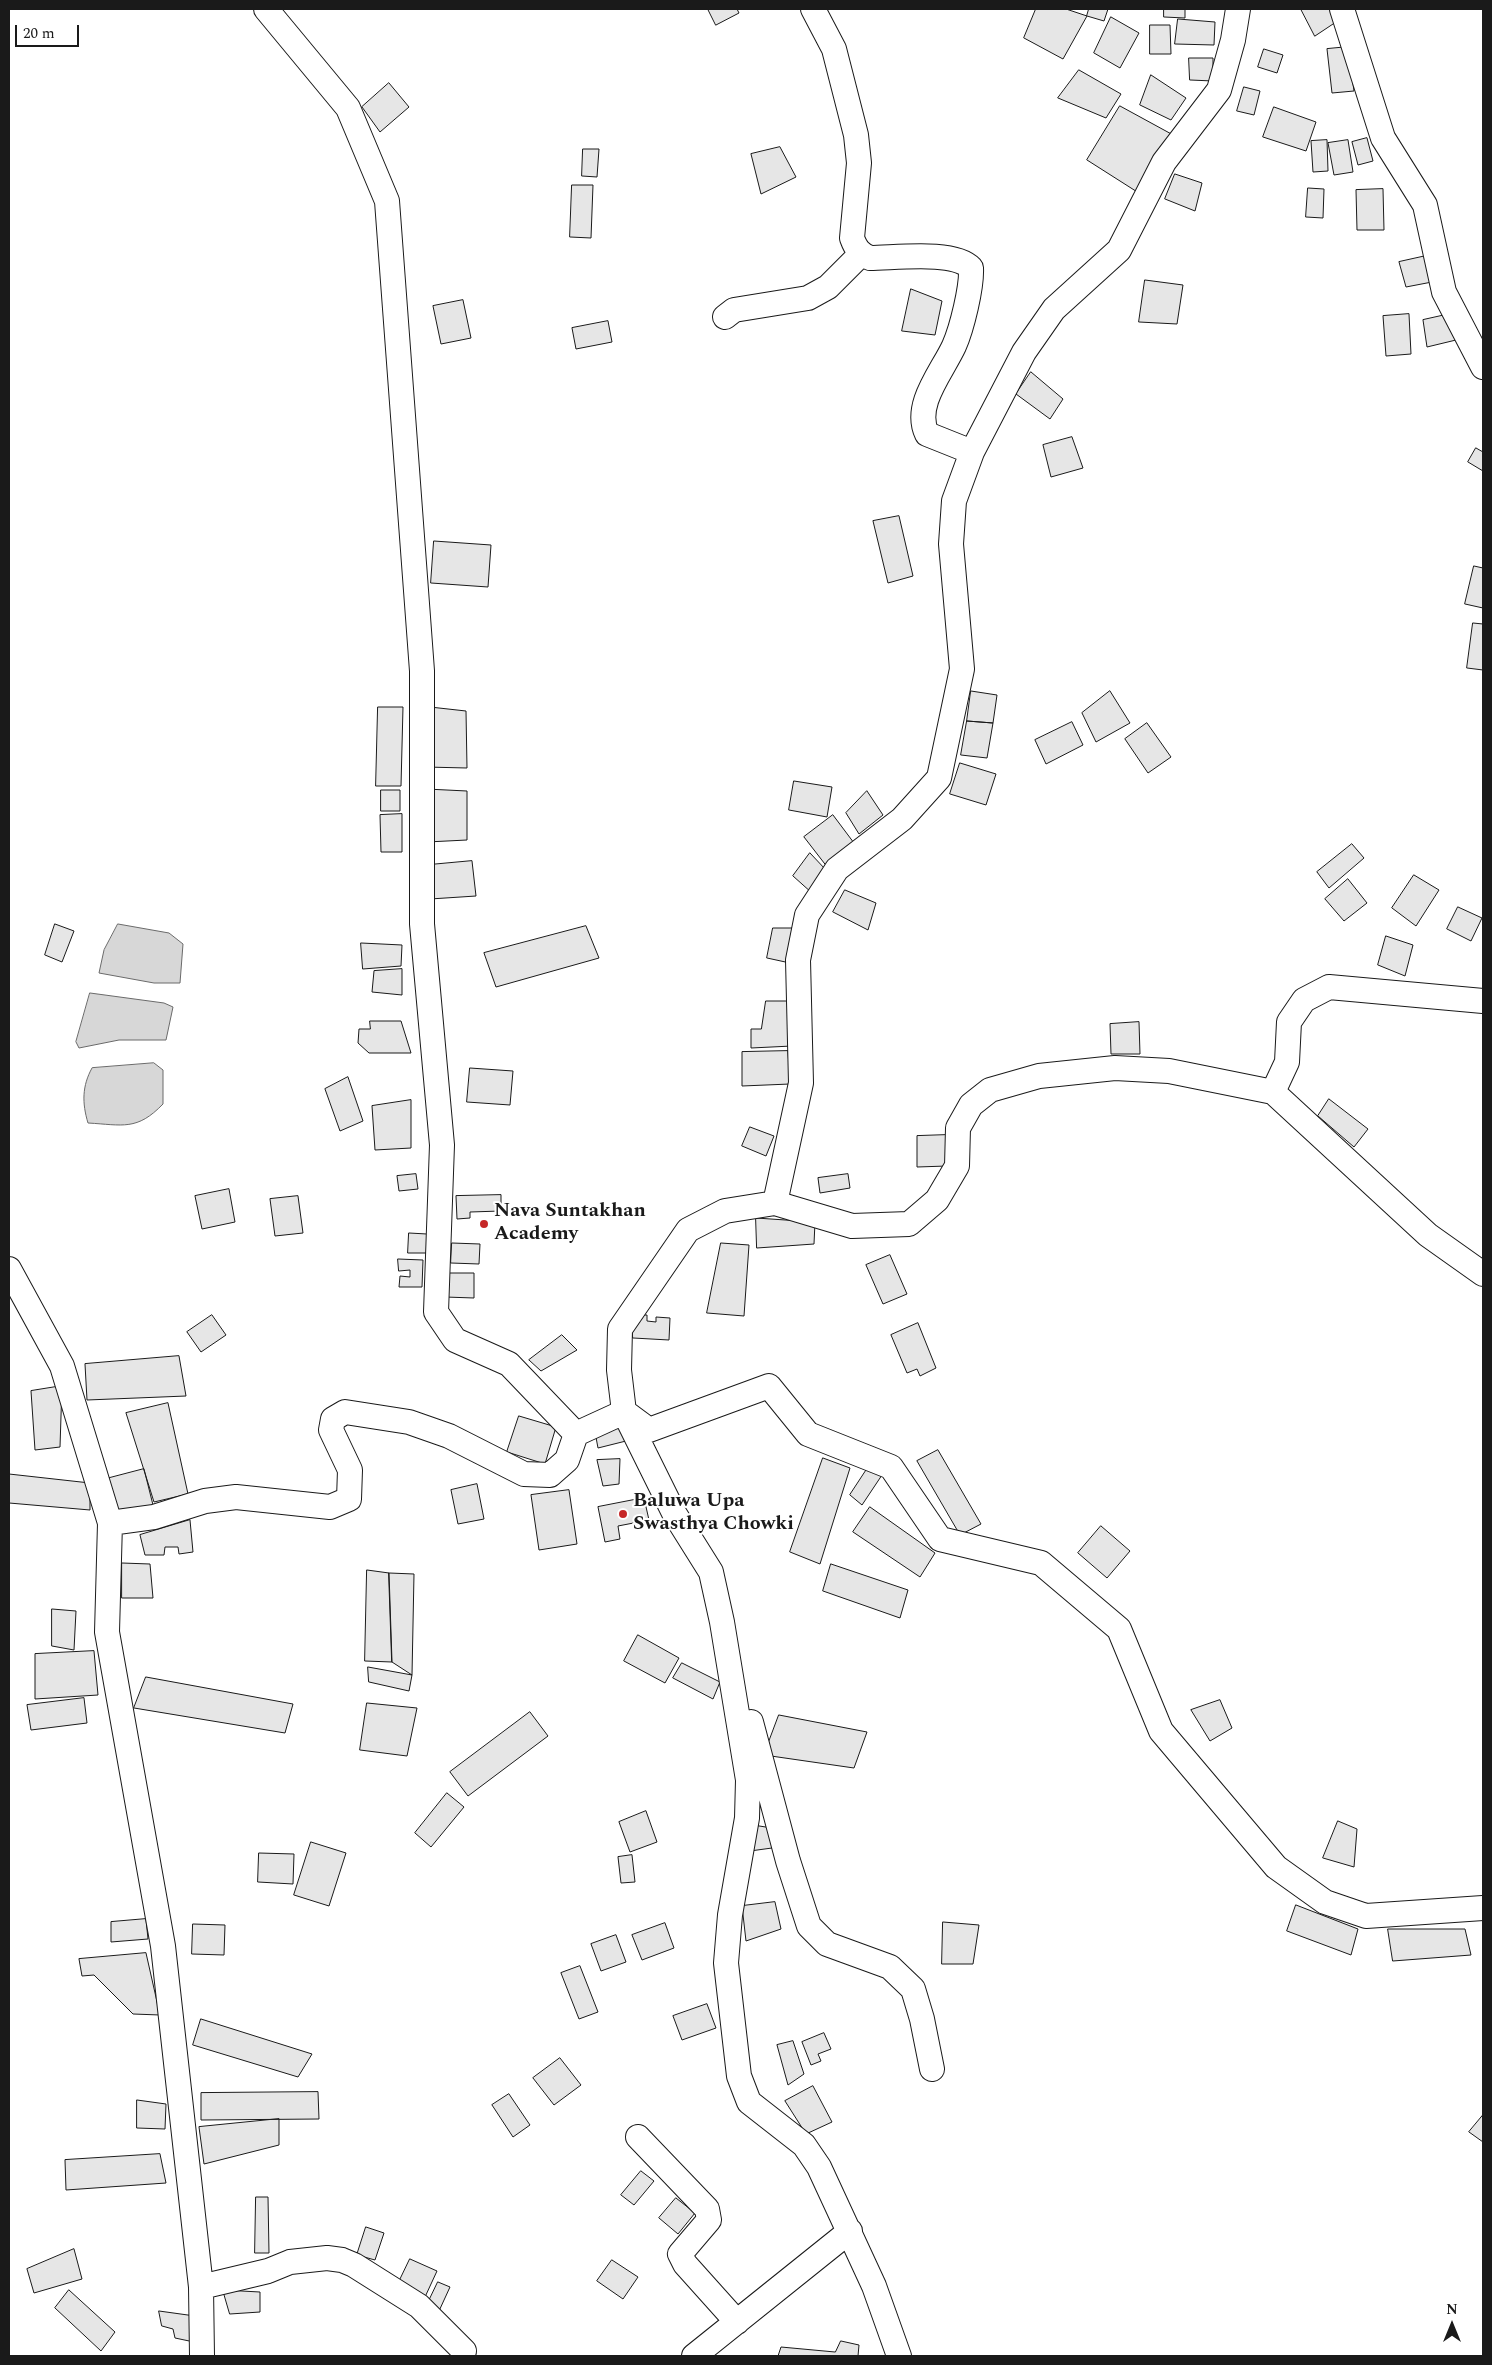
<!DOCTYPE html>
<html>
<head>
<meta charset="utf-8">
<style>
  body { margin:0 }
  #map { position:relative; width:1492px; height:2365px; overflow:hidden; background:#fff; font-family:Spectral,serif }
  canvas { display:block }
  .frame { position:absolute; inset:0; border:10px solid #1a1a1a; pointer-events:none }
  .north { position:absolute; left:1427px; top:2300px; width:50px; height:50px; -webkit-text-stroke:4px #fff; paint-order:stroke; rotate:0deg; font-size:14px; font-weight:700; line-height:20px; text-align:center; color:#1a1a1a }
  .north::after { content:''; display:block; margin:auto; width:18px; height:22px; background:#1a1a1a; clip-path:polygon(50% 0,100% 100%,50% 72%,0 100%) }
  .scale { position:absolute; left:15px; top:25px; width:64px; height:22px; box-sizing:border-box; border:2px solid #1a1a1a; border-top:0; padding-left:6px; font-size:15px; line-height:18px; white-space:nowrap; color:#1a1a1a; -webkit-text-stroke:4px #fff; paint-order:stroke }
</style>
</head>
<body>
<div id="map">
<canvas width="1492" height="2365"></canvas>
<div class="frame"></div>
<div class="north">N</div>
<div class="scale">20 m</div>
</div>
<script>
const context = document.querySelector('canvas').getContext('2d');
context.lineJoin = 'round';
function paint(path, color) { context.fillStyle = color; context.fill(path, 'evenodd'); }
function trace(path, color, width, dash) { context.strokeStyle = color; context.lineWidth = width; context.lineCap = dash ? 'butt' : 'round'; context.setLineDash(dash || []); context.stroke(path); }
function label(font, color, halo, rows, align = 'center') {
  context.font = font + ' Spectral,serif'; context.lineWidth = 4; context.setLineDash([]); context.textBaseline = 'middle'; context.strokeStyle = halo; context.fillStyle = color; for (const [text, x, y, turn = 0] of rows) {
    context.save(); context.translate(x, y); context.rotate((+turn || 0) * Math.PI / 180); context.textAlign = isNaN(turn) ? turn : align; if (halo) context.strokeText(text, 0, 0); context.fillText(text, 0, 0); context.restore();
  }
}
const water = new Path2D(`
  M 118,924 L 169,933 L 183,944 L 180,983 L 154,983 L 99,973 L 104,950 Z
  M 90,993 L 164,1003 L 173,1007 L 166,1040 L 119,1040 L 79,1048 L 76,1042 Z
  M 154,1063 L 163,1070 L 163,1104 C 137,1131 123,1125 88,1123 C 82,1103 82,1086 92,1068 Z`);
const building = new Path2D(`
  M 708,9 L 737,9 L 739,13 L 716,25 Z
  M 1036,9 L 1066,9 L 1087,16 L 1063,59 L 1024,38 Z
  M 1089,9 L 1108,9 L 1104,21 L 1087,16 Z
  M 1164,9 L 1185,9 L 1185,18 L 1164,17 Z
  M 1301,9 L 1333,9 L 1339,20 L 1315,36 Z
  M 1111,17 L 1139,33 L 1120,68 L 1094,53 Z
  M 1178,19 L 1215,22 L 1214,45 L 1175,44 Z
  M 1150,25 L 1170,25 L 1171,54 L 1150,54 Z
  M 1348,47 L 1354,91 L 1332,93 L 1327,49 Z
  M 1264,49 L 1283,55 L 1277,73 L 1258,67 Z
  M 1189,58 L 1213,58 L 1213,81 L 1190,80 Z
  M 1079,70 L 1121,94 L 1106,118 L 1058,98 Z
  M 1151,75 L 1186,98 L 1171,120 L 1140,105 Z
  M 389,83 L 409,107 L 380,132 L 362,107 Z
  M 1244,87 L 1260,91 L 1254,115 L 1237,111 Z
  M 1120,106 L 1175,136 L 1142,195 L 1087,160 Z
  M 1274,107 L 1316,122 L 1306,151 L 1263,137 Z
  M 1367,138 L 1373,161 L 1358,165 L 1352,142 Z
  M 1327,140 L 1328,171 L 1313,172 L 1311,141 Z
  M 1348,140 L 1353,172 L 1334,175 L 1328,143 Z
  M 780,147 L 796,177 L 761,194 L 751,154 Z
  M 583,149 L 599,149 L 597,177 L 582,176 Z
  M 1175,174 L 1202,183 L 1195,211 L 1165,199 Z
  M 572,185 L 593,185 L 591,238 L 570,237 Z
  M 1308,188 L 1324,189 L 1323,218 L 1306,217 Z
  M 1383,189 L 1384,230 L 1357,230 L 1356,190 Z
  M 1426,256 L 1432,282 L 1406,287 L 1399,262 Z
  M 1145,280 L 1183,285 L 1177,324 L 1139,322 Z
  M 911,289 L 942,301 L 935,335 L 902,331 Z
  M 463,300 L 471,338 L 441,344 L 433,306 Z
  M 1409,314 L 1411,354 L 1386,356 L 1383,316 Z
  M 1450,314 L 1456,340 L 1427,347 L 1423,320 Z
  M 608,321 L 612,342 L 576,349 L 572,328 Z
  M 1031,372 L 1063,399 L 1050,419 L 1016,394 Z
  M 1072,437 L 1083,468 L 1051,477 L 1043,445 Z
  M 1476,448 L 1483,452 L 1483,471 L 1468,462 Z
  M 899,516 L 913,576 L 888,583 L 873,521 Z
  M 434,541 L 491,545 L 488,587 L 431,583 Z
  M 1474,566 L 1483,568 L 1483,608 L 1465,604 Z
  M 1473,623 L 1483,624 L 1483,670 L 1467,668 Z
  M 971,691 L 997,695 L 993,723 L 967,721 Z
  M 1110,691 L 1130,723 L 1096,742 L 1082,713 Z
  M 378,707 L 403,707 L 401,786 L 376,786 Z
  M 430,707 L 466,711 L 467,768 L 425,767 Z
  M 967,721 L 993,723 L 987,758 L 961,755 Z
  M 1072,722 L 1083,745 L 1046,764 L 1035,740 Z
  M 1147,723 L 1171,757 L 1148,773 L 1125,739 Z
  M 960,763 L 996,774 L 986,805 L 950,794 Z
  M 794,781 L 832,787 L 827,817 L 789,810 Z
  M 426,789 L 467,791 L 467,840 L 427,842 Z
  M 381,790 L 400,790 L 400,811 L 381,811 Z
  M 867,791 L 883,815 L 859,834 L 846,813 Z
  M 402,814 L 402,852 L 381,852 L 380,815 Z
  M 833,815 L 857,847 L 828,868 L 804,837 Z
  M 1352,844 L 1364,858 L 1329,888 L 1317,872 Z
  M 810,853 L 826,870 L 812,893 L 793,876 Z
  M 472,861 L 476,896 L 430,899 L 429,865 Z
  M 1414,875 L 1439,890 L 1416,926 L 1392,908 Z
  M 1348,879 L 1367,903 L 1344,921 L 1325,899 Z
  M 845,890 L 876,903 L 868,930 L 833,912 Z
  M 1458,907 L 1482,918 L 1471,941 L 1447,929 Z
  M 55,924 L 74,931 L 62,962 L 45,955 Z
  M 586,926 L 599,958 L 496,987 L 484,953 Z
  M 773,928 L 795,928 L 790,963 L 767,958 Z
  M 1386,936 L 1413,945 L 1405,976 L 1378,965 Z
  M 361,943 L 402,945 L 401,966 L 363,969 Z
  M 402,969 L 402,995 L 372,992 L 374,971 Z
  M 766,1001 L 789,1001 L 792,1046 L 751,1048 L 751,1029 L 761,1029 Z
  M 370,1021 L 401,1021 L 411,1053 L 369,1053 L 358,1043 L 359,1029 L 370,1029 Z
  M 1139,1022 L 1140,1054 L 1111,1054 L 1110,1024 Z
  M 788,1051 L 790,1084 L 742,1086 L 742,1052 Z
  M 470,1068 L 513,1071 L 510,1105 L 467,1102 Z
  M 348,1077 L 363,1121 L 340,1131 L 325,1089 Z
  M 1329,1099 L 1368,1129 L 1354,1147 L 1318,1116 Z
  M 411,1100 L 411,1148 L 375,1150 L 372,1106 Z
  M 750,1127 L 774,1136 L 766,1156 L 742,1146 Z
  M 947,1135 L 947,1166 L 917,1167 L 917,1136 Z
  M 416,1174 L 418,1189 L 399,1191 L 397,1176 Z
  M 848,1174 L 850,1188 L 820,1193 L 818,1178 Z
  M 229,1189 L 235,1222 L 202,1229 L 195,1196 Z
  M 501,1195 L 501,1211 L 470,1212 L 470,1218 L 457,1219 L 456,1196 Z
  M 298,1196 L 303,1233 L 275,1236 L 270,1199 Z
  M 756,1218 L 815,1222 L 814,1244 L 757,1248 Z
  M 409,1233 L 427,1234 L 431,1253 L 408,1253 Z
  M 452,1243 L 480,1244 L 479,1264 L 451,1263 Z
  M 721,1243 L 749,1245 L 744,1316 L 707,1313 Z
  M 890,1255 L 907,1294 L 883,1304 L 866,1265 Z
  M 398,1259 L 423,1260 L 422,1287 L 399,1287 L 400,1276 L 410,1277 L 410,1270 L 399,1271 Z
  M 445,1273 L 474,1273 L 474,1298 L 445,1297 Z
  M 212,1315 L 226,1335 L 201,1352 L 187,1332 Z
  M 632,1315 L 647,1315 L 647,1321 L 656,1322 L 656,1317 L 670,1318 L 669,1340 L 633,1338 Z
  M 918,1323 L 936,1368 L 920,1376 L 917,1369 L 907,1373 L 891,1335 Z
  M 562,1335 L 577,1350 L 541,1371 L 529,1360 Z
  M 179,1356 L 186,1396 L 87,1400 L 85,1364 Z
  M 62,1386 L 60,1447 L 35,1450 L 31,1391 Z
  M 168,1403 L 188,1494 L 154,1502 L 126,1413 Z
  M 519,1416 L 556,1427 L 545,1464 L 507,1452 Z
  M 620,1427 L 626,1441 L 598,1448 L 595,1432 Z
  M 938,1450 L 981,1524 L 960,1535 L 917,1461 Z
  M 823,1458 L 850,1468 L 820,1564 L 790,1552 Z
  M 620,1459 L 619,1484 L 603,1486 L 597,1460 Z
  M 871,1463 L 884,1472 L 862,1505 L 850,1495 Z
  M 144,1469 L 154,1509 L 110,1512 L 102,1480 Z
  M 9,1474 L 90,1483 L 90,1510 L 9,1503 Z
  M 477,1484 L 484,1519 L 458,1524 L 451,1490 Z
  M 569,1490 L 577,1544 L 539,1550 L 531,1495 Z
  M 644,1498 L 649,1520 L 618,1526 L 620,1539 L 605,1542 L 598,1507 Z
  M 870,1507 L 935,1553 L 920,1577 L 853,1532 Z
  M 190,1520 L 193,1552 L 179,1554 L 178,1547 L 165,1547 L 164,1555 L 145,1555 L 140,1535 Z
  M 1101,1526 L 1130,1551 L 1107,1578 L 1078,1553 Z
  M 122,1563 L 150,1564 L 153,1598 L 122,1598 Z
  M 831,1564 L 908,1590 L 900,1618 L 823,1591 Z
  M 367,1570 L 389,1573 L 392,1662 L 365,1661 Z
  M 389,1573 L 414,1574 L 412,1675 L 392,1662 Z
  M 52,1609 L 76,1611 L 74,1650 L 52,1646 Z
  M 638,1635 L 679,1658 L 665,1683 L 624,1661 Z
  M 94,1651 L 98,1695 L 35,1699 L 35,1654 Z
  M 682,1663 L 720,1682 L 713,1699 L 673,1678 Z
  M 368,1667 L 412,1675 L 409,1691 L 369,1682 Z
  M 146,1677 L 293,1704 L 285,1733 L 134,1708 Z
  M 84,1698 L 87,1723 L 31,1730 L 27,1705 Z
  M 1220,1700 L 1232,1728 L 1210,1741 L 1191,1710 Z
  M 367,1703 L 417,1708 L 407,1756 L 360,1750 Z
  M 530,1712 L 548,1736 L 468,1796 L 450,1772 Z
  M 779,1715 L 867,1732 L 854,1768 L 764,1755 Z
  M 447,1793 L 464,1807 L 431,1847 L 415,1833 Z
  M 646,1811 L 657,1842 L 630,1852 L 619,1822 Z
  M 1338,1821 L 1357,1829 L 1354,1867 L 1323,1858 Z
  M 753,1825 L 772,1828 L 772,1848 L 750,1851 Z
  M 311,1842 L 346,1853 L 329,1906 L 294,1895 Z
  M 259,1853 L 294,1854 L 293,1884 L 258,1882 Z
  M 632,1855 L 635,1882 L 621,1883 L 618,1857 Z
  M 775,1902 L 781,1929 L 746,1941 L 742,1906 Z
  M 1296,1905 L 1358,1929 L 1351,1955 L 1287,1931 Z
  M 146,1919 L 148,1939 L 111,1942 L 111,1922 Z
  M 943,1922 L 979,1925 L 973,1964 L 942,1964 Z
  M 665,1923 L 674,1948 L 642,1960 L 632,1935 Z
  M 193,1924 L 225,1925 L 224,1955 L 192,1954 Z
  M 1388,1929 L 1465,1929 L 1471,1955 L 1393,1961 Z
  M 616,1935 L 626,1962 L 601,1971 L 591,1944 Z
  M 146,1953 L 160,2015 L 133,2014 L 94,1975 L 82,1976 L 79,1959 Z
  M 580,1966 L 598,2012 L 579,2019 L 561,1973 Z
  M 707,2004 L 716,2028 L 682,2040 L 673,2016 Z
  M 201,2019 L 312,2054 L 298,2077 L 193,2045 Z
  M 824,2033 L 831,2049 L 818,2054 L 821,2061 L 811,2065 L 802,2042 Z
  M 793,2041 L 804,2074 L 788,2085 L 777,2045 Z
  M 560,2058 L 581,2085 L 554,2105 L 533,2078 Z
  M 813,2086 L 832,2122 L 806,2134 L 785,2101 Z
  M 318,2092 L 319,2119 L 201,2120 L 201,2093 Z
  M 509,2094 L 530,2125 L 513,2137 L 492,2105 Z
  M 137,2100 L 166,2104 L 165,2129 L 137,2128 Z
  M 1483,2115 L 1483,2142 L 1469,2132 Z
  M 279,2119 L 279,2145 L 204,2164 L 199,2127 Z
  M 160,2154 L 166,2183 L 66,2190 L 65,2160 Z
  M 641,2171 L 654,2181 L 634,2205 L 621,2195 Z
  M 256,2197 L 268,2197 L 269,2253 L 255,2253 Z
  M 676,2198 L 695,2213 L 678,2234 L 659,2218 Z
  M 366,2227 L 384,2233 L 375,2260 L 357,2255 Z
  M 74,2249 L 82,2279 L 34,2293 L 27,2269 Z
  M 410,2259 L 437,2271 L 425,2297 L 398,2284 Z
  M 612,2260 L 638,2277 L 623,2299 L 597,2281 Z
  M 438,2282 L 450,2287 L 439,2311 L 427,2305 Z
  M 69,2290 L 115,2332 L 101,2351 L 55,2308 Z
  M 223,2290 L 260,2292 L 260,2312 L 230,2314 Z
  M 159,2311 L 195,2316 L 194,2342 L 175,2338 L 173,2329 L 162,2326 Z
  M 841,2341 L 859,2345 L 858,2356 L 778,2356 L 781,2347 L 835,2352 Z`);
const minor = new Path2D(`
  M 266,9 L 348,108 L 387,201 L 422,671 L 422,924 L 442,1145 L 436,1312 L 455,1340 L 509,1364 L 576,1434
  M 813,9 L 834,49 L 856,135 L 859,163 L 852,238 C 856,249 860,254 870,258 C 895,258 954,250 971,268 C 972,287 962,328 954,346 C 942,372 913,405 927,434 L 972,452
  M 1342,9 L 1383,138 L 1425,205 L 1444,292 L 1483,367
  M 725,317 L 734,310 L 808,298 L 828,287 L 861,254
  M 1273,1092 L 1287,1062 L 1289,1022 L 1304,1000 L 1329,987 L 1483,1001
  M 775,1203 L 852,1226 L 909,1224 L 937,1200 L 957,1166 L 958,1128 L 971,1105 L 990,1090 L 1039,1076 L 1115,1068 L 1169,1071 L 1273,1092 L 1428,1235 L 1483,1274
  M 9,1269 L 62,1366 L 110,1523
  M 626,1413 L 649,1430 L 769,1386 L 808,1434 L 891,1467 L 940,1539 L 1041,1563 L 1119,1629 L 1161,1731 L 1276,1867 L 1325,1902 L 1366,1916 L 1483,1908
  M 751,1722 L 788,1861 L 809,1926 L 827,1944 L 890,1967 L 913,1989 L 922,2019 L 932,2069
  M 638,2137 L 707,2209 L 709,2220 L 680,2254 L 685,2264 L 737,2322
  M 201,2287 L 268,2271 L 290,2262 L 327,2258 L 342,2260 L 354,2265 L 419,2306 L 464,2351
  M 202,2356 L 201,2287 L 163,1946 L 107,1632 L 110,1523 L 154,1517 L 205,1501 L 236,1497 L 330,1507 L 349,1499 L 350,1470 L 331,1430 L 333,1419 L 345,1412 L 409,1422 L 449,1436 L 524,1474 L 550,1475 L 567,1460 L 576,1434 L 624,1412
  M 694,2356 L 850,2231
  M 899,2356 L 874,2286 L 819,2167 L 804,2145 L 749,2102 L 739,2076 L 726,1963 L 730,1915 L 747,1818 L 748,1780 L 722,1622 L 711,1572 L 674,1513 L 624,1412 L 619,1370 L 620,1329 L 688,1230 L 725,1211 L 775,1203 L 801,1083 L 798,960 L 807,915 L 837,869 L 902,819 L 939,778 L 962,669 L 951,544 L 954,501 L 972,452 L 1024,352 L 1054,309 L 1119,250 L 1164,162 L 1219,90 L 1233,40 L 1238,9`);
const markers = [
  [484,1224,5,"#c62828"],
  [623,1514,5,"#c62828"]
];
const poiNames = [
  ["Nava Suntakhan",494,1212],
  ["Academy",494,1235],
  ["Baluwa Upa",633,1502],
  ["Swasthya Chowki",633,1525]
];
paint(water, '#d7d7d7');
trace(water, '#6a6a6a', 1);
paint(building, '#e6e6e6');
trace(building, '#1a1a1a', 1);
trace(minor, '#1a1a1a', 26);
trace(minor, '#fff', 24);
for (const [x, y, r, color] of markers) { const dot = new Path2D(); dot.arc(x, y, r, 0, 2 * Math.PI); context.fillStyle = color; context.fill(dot); trace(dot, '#fff', 2); }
label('bold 20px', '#1a1a1a', '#fff', poiNames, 'left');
</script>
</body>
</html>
